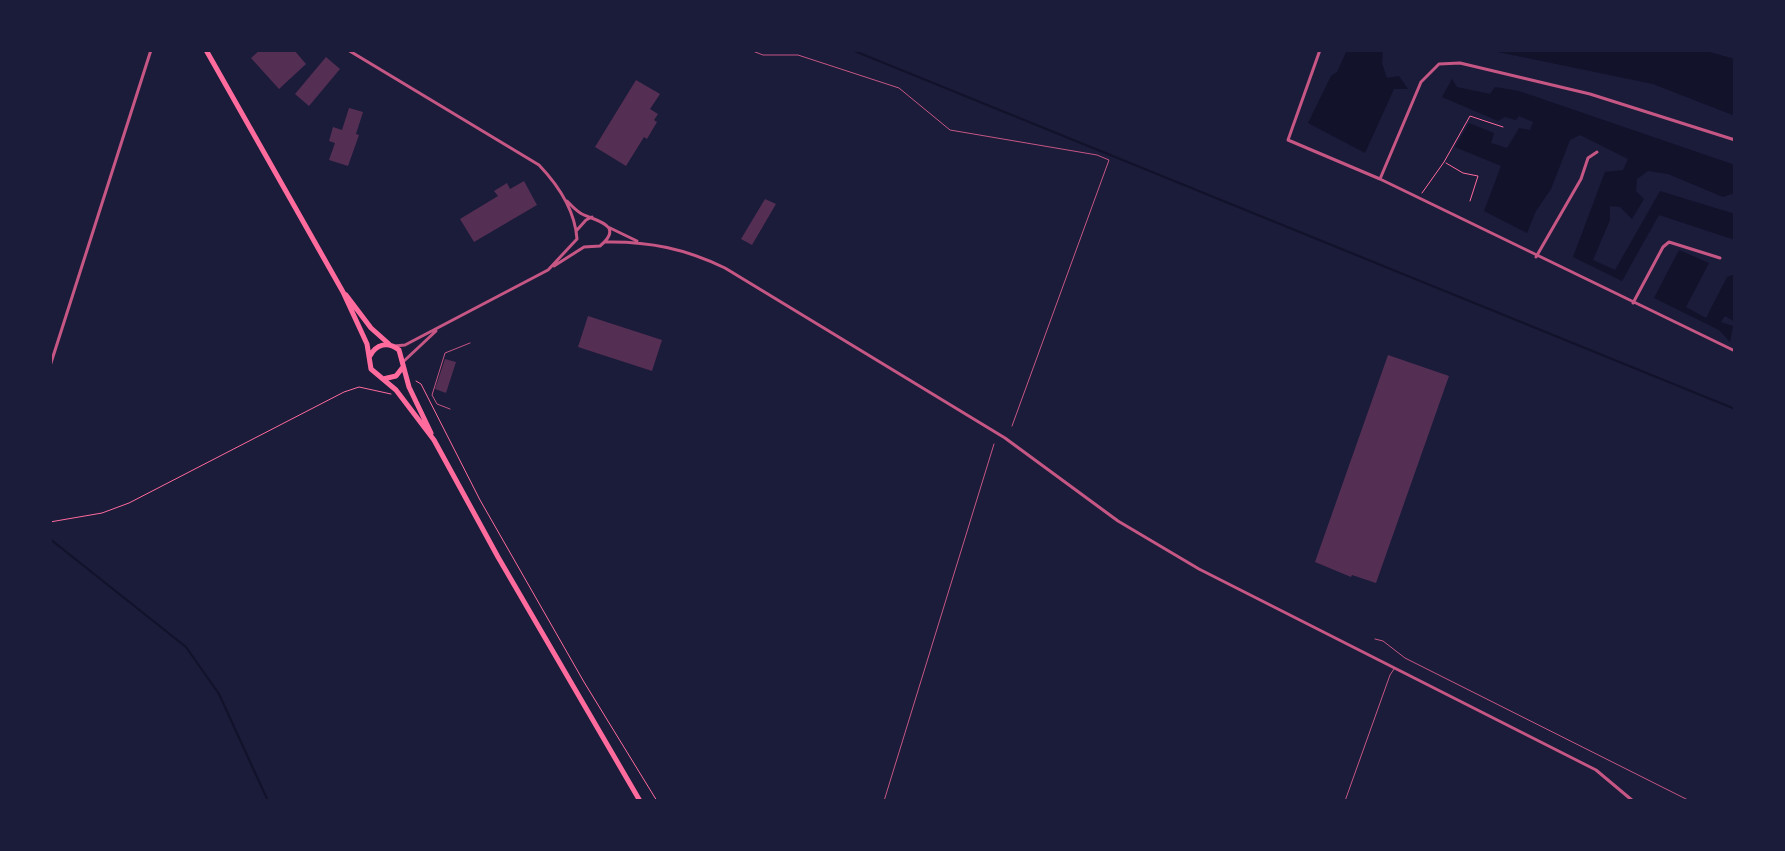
<!DOCTYPE html>
<html>
<head>
<meta charset="utf-8">
<style>
  body { margin:0 }
  #map { position:relative; width:1785px; height:851px; overflow:hidden; background:#1b1b3a; font-family:"Alegreya Sans",sans-serif }
  canvas { display:block }
  .frame { position:absolute; inset:0; border:52px solid #1b1b3a; pointer-events:none }
</style>
</head>
<body>
<div id="map">
<canvas width="1785" height="851"></canvas>
<div class="frame"></div>
</div>
<script>
const context = document.querySelector('canvas').getContext('2d');
context.lineJoin = 'round';
function paint(path, color) { context.fillStyle = color; context.fill(path, 'evenodd'); }
function trace(path, color, width, dash) { context.strokeStyle = color; context.lineWidth = width; context.lineCap = dash ? 'butt' : 'round'; context.setLineDash(dash || []); context.stroke(path); }
const water = new Path2D(`
  M 1347,50 L 1383,50 L 1382,63 L 1387,78 L 1399,76 L 1408,89 L 1394,89 L 1365,153 L 1308,123 L 1331,76 L 1337,72 Z
  M 1488,50 L 1702,50 L 1735,59 L 1735,116 L 1653,84 Z
  M 1452,79 L 1457,87 L 1490,94 L 1495,87 L 1519,91 L 1735,165 L 1735,193 L 1723,197 L 1668,174 L 1648,171 L 1637,179 L 1636,191 L 1644,199 L 1632,219 L 1620,207 L 1610,206 L 1610,220 L 1593,260 L 1615,270 L 1660,191 L 1735,214 L 1735,240 L 1659,215 L 1622,281 L 1573,257 L 1605,172 L 1623,170 L 1628,159 L 1580,135 L 1570,140 L 1551,189 L 1536,211 L 1527,233 L 1484,211 L 1501,166 L 1455,147 L 1469,123 L 1494,133 L 1491,143 L 1507,148 L 1519,128 L 1530,130 L 1533,122 L 1519,116 L 1516,120 L 1505,117 L 1498,121 L 1442,97 Z
  M 1679,250 L 1709,263 L 1686,307 L 1706,318 L 1727,277 L 1735,274 L 1735,322 L 1725,316 L 1721,322 L 1733,326 L 1730,342 L 1719,330 L 1654,298 Z`);
const stream = new Path2D(`
  M 852,50 L 1735,409
  M 50,539 L 186,647 L 219,694 L 268,801`);
const building = new Path2D(`
  M 260,50 L 294,50 L 306,64 L 279,89 L 251,58 Z
  M 326,57 L 340,69 L 309,106 L 295,94 Z
  M 636,80 L 660,94 L 650,109 L 658,114 L 654,120 L 657,122 L 647,139 L 644,137 L 626,166 L 595,147 Z
  M 349,108 L 363,112 L 356,134 L 359,135 L 348,166 L 329,160 L 335,143 L 329,141 L 333,127 L 342,130 Z
  M 524,181 L 537,205 L 474,242 L 460,219 L 498,196 L 494,191 L 507,183 L 510,189 Z
  M 765,199 L 776,204 L 752,245 L 741,239 Z
  M 588,316 L 662,340 L 652,371 L 578,347 Z
  M 1388,355 L 1449,376 L 1376,583 L 1352,575 L 1351,577 L 1315,562 Z
  M 445,359 L 456,362 L 446,393 L 435,389 Z`);
const path = new Path2D(`
  M 1446,163 L 1463,173 L 1478,176 L 1470,201
  M 1422,193 L 1444,162 L 1470,116 L 1503,127
  M 416,381 L 421,384 L 480,500 L 584,682 L 657,801
  M 50,522 L 102,513 L 129,503 L 344,392 L 359,387 L 391,394`);
const service = new Path2D(`
  M 750,50 L 763,55 L 798,55 L 899,88 L 950,130 L 1097,155 L 1109,160 L 1012,426
  M 450,409 L 437,404 L 432,395 L 445,353 L 470,343
  M 1375,639 L 1383,641 L 1405,658 L 1690,801
  M 884,801 L 994,444
  M 1345,801 L 1390,675 L 1394,669`);
const minor = new Path2D(`
  M 348,50 L 539,165 C 559,186 575,210 577,239 L 549,269
  M 1320,50 L 1288,140 L 1380,179 L 1735,351
  M 1380,179 L 1421,82 L 1439,64 L 1460,63 L 1590,94 L 1735,140
  M 608,227 L 637,241
  M 577,230 L 586,220 L 592,217
  M 605,242 C 649,241 686,249 725,268 L 1005,438 L 1118,521 L 1199,569 L 1596,770 L 1633,801
  M 1536,257 L 1581,179 L 1588,158 L 1597,152
  M 554,266 L 584,247 L 600,246 C 625,225 596,221 582,214 C 576,211 572,206 567,201
  M 1633,303 L 1663,247 L 1669,242 L 1720,258
  M 394,346 L 405,345 L 548,270
  M 404,361 L 436,331
  M 50,366 L 151,50`);
const primary = new Path2D(`
  M 206,50 L 343,292 L 367,344 L 371,369 L 396,390 L 434,440 L 498,557 L 640,801
  M 346,295 L 371,328 L 389,344
  M 370,356 C 376,344 388,341 399,350 L 409,387 L 431,433
  M 383,379 L 396,376 L 403,367`);
paint(water, '#12122b');
trace(stream, '#12122b', 2);
paint(building, '#542f53');
trace(path, '#ff6b9d', 1);
trace(service, '#c65784', 1);
trace(minor, '#c65784', 3);
trace(primary, '#ff6b9d', 5);
</script>
</body>
</html>
